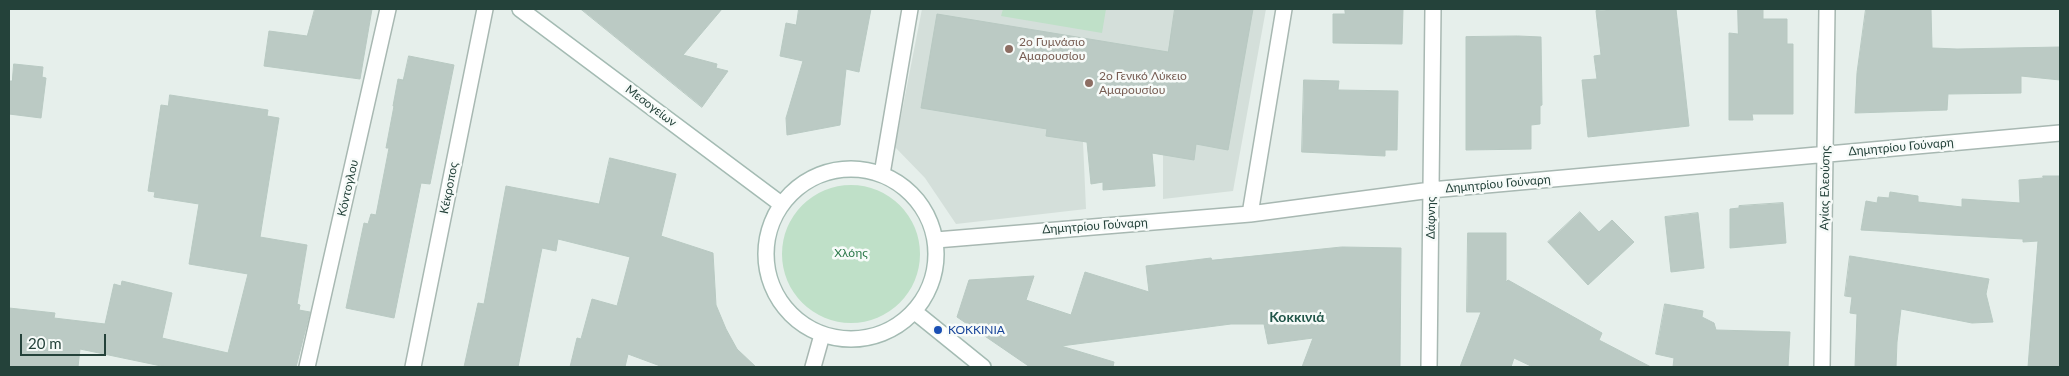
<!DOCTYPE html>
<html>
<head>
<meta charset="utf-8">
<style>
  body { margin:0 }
  #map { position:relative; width:2069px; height:376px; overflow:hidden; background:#e6efeb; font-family:Lato,sans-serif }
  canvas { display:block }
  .frame { position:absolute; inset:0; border:10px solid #24423a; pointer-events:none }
  .scale { position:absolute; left:20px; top:334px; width:86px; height:22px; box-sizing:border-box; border:2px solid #24423a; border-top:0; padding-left:6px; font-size:15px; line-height:18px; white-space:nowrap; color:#24423a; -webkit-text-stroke:4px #f7fbf9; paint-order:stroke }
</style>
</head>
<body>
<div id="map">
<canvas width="2069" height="376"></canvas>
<div class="frame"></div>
<div class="scale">20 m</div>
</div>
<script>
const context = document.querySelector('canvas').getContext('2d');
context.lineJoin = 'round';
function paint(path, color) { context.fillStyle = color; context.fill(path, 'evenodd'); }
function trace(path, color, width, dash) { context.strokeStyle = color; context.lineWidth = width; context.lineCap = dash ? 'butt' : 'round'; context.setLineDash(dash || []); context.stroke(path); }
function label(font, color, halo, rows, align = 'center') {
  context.font = font + ' Lato,sans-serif'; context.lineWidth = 5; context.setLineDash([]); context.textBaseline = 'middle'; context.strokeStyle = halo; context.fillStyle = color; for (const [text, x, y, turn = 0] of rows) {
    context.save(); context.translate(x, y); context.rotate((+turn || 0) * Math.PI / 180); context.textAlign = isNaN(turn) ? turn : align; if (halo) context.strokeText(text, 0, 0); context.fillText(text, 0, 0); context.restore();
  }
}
const built = new Path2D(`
  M 922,9 L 1266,9 L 1233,191 L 1163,199 L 1163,155 L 1083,142 L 1086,209 L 956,224 L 925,178 L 895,147 Z`);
const green = new Path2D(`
  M 1003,9 L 1106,9 L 1102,33 L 1001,16 Z
  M782 254a69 69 0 1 1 138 0a69 69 0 1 1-138 0Z`);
const building = new Path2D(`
  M 315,9 L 372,9 L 360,79 L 264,66 L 269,31 L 307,36 Z
  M 581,9 L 722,9 L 683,55 L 717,64 L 716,68 L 728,71 L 702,107 Z
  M 799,9 L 871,9 L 859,72 L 846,69 L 840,125 L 787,135 L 786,118 L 803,61 L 780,56 L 786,23 L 796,25 Z
  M 1175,9 L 1253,9 L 1228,150 L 1196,144 L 1194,160 L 1152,153 L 1155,186 L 1103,190 L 1103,182 L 1091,184 L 1087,142 L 1046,136 L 1047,129 L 921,108 L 937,14 L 1168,52 Z
  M 1345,9 L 1403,9 L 1402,44 L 1333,43 L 1333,14 L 1345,14 Z
  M 1616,9 L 1676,9 L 1689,126 L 1588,137 L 1582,80 L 1597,79 L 1594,56 L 1601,55 L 1596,11 Z
  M 1738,9 L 1763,9 L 1763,19 L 1787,19 L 1787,44 L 1793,44 L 1793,114 L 1752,114 L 1753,120 L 1729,120 L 1729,33 L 1738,34 Z
  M 1866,9 L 1931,9 L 1932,48 L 1957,49 L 2060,47 L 2060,80 L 2021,76 L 2021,93 L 1948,94 L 1947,110 L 1855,113 L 1857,73 Z
  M 1518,36 L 1541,37 L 1542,105 L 1540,106 L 1540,124 L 1531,125 L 1531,149 L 1466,150 L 1466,37 Z
  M 409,56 L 454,65 L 430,184 L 421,183 L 394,318 L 346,308 L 364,223 L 368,224 L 371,214 L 376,215 L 389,148 L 386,148 L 394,106 L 393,106 L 398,79 L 403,80 Z
  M 14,64 L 43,67 L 42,77 L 46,78 L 41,118 L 9,114 L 9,81 L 12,81 Z
  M 1304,80 L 1339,81 L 1338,90 L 1398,91 L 1397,150 L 1385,150 L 1385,156 L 1302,152 Z
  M 170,95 L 268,110 L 267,116 L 279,118 L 260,237 L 307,245 L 297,304 L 300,305 L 299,310 L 310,312 L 296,367 L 166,367 L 80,349 L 78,367 L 9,367 L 9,308 L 55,313 L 54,318 L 105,324 L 114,284 L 121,286 L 122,281 L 172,293 L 162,338 L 228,353 L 248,274 L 189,264 L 199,204 L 154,197 L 155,192 L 148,191 L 161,105 L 168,106 Z
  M 610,158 L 676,174 L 661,236 L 713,253 L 716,305 L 726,329 L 737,349 L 756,367 L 663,367 L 628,354 L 625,367 L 570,367 L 577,338 L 581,339 L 592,299 L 617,306 L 630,257 L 558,239 L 556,251 L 542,248 L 518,367 L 464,367 L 478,303 L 484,304 L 506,186 L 599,204 Z
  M 2043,176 L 2060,176 L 2060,367 L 2028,367 L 2038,241 L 2023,242 L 2023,239 L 1861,230 L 1866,201 L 1877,203 L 1878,197 L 1889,198 L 1890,192 L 1918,196 L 1918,202 L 1962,207 L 1962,199 L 2020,203 L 2019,180 L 2043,178 Z
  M 1783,203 L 1786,243 L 1730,248 L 1730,209 L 1739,208 L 1739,206 Z
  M 1580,212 L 1599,232 L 1612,220 L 1634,242 L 1588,285 L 1548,242 Z
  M 1698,213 L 1704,268 L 1671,272 L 1665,217 Z
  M 1468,233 L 1506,233 L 1506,282 L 1508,280 L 1602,333 L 1599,340 L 1651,367 L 1533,367 L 1514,358 L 1511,367 L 1460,367 L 1481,312 L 1467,312 Z
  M 1342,247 L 1401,248 L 1400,367 L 1302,367 L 1313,338 L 1268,344 L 1264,324 L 1231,324 L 1061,346 L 1114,362 L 1113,367 L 1030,367 L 957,317 L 969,280 L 1034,276 L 1026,300 L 1071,315 L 1085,272 L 1149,292 L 1146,266 L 1211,258 L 1212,260 Z
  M 1850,256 L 1989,279 L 1986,294 L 1993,322 L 1972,323 L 1901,309 L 1897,342 L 1896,367 L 1855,367 L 1857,314 L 1850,313 L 1852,297 L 1845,296 Z
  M 1665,304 L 1703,311 L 1702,317 L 1714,323 L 1716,330 L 1790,332 L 1788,367 L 1673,367 L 1674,358 L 1656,354 Z`);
const street = new Path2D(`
  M 882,174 L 910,9
  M 1250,214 L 1284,9
  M 936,240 L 1250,214 L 1431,190 L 2060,133
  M 307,367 L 388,9
  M 413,367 L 485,9
  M 813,367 L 822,335
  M 1429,367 L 1433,9
  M 1822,367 L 1827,9`);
const secondary = new Path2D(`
  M 520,9 L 781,204
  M766 254a85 85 0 1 1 170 0a85 85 0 1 1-170 0Z
  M 915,312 L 983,367`);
const markers = [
  [1009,49,5,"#8d6e63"],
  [1089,83,5,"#8d6e63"],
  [938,330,5,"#1a4fb4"]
];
const educationNames = [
  ["2ο Γυμνάσιο",1019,42],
  ["Αμαρουσίου",1019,56],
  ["2ο Γενικό Λύκειο",1099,76],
  ["Αμαρουσίου",1099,90]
];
const streetNames = [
  ["Μεσογείων",651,106,37],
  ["Δημητρίου Γούναρη",1901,147,-5],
  ["Δημητρίου Γούναρη",1498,184,-5],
  ["Κόντογλου",348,188,-77],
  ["Κέκροπος",449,188,-79],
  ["Αγίας Ελεούσης",1825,188,-89],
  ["Δάφνης",1431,218,-89],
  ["Δημητρίου Γούναρη",1095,226,-4]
];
const parkNames = [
  ["Χλόης",851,253]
];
const transitNames = [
  ["ΚΟΚΚΙΝΙΑ",948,330]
];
const neighbourhoodNames = [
  ["Κοκκινιά",1297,317]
];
paint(built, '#d4dfda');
paint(green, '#bfe0c8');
paint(building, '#bbcac4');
trace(building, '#b8c9c2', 1);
trace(street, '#a8b8b2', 18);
trace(secondary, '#a4bbb3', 18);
trace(street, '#fff', 15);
trace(secondary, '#fff', 15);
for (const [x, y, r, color] of markers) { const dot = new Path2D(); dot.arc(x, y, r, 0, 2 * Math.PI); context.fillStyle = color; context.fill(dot); trace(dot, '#f7fbf9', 2); }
label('12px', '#785e54', '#f7fbf9', educationNames, 'left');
label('12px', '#24423a', '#f7fbf9', streetNames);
label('12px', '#2d7a4b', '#f7fbf9', parkNames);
label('12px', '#164399', '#f7fbf9', transitNames, 'left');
label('bold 14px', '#1f5548', '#f7fbf9', neighbourhoodNames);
</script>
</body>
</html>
